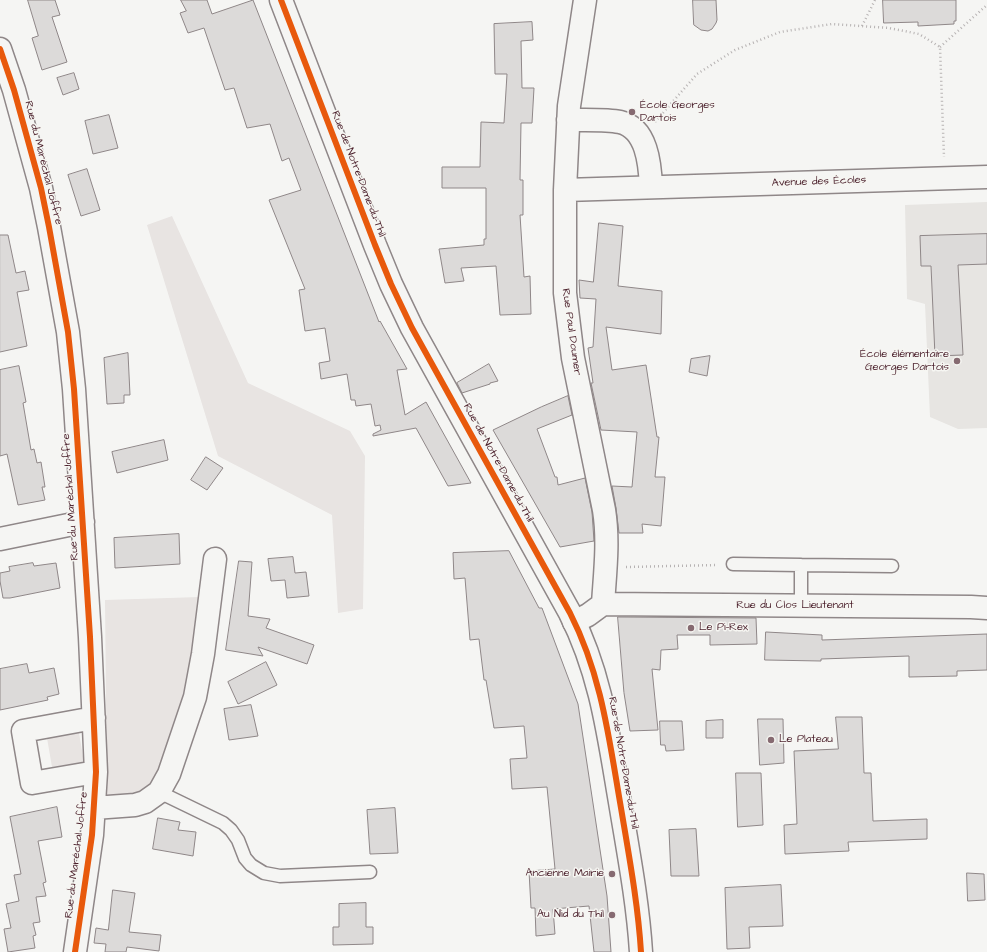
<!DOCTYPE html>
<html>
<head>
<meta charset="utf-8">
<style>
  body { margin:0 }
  canvas { display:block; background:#f5f5f3 }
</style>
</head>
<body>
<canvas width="987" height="952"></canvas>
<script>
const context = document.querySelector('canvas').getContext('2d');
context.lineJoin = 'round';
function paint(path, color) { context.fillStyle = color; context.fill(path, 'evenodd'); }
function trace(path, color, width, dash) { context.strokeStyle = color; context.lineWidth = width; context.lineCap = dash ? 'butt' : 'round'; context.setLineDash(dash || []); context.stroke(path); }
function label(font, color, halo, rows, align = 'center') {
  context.font = font + ' "Architects Daughter",sans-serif'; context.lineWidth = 3; context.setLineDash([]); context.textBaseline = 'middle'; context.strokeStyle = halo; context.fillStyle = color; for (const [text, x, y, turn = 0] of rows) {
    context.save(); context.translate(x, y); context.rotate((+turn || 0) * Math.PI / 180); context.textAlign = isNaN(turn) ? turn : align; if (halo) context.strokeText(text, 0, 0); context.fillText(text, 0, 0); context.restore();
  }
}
const built = new Path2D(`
  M 987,202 L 987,428 L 958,429 L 930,417 L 925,304 L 907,299 L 905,205 Z`);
const green = new Path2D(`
  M 172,216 L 248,383 L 350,431 L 365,456 L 363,609 L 338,613 L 332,515 L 218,456 L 147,225 Z
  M 200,597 L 193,679 L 155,784 L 143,794 L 107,797 L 105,600 Z
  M 79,733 L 84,762 L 52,767 L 47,738 Z`);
const building = new Path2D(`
  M 28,0 L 55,0 L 60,15 L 52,17 L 67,62 L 42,70 L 32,38 L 38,36 Z
  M 181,0 L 207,0 L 212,14 L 253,0 L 379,322 L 380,321 L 407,369 L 397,370 L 405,415 L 426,402 L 471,483 L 448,486 L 416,428 L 373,436 L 373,434 L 381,430 L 380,425 L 375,426 L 371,404 L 356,406 L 355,400 L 351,400 L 347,374 L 321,379 L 319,363 L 330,361 L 325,328 L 305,331 L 299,290 L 305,289 L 269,200 L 301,190 L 289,158 L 282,161 L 270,124 L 247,128 L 234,88 L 225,90 L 204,28 L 188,33 L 180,13 L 186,11 Z
  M 693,0 L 716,0 L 717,20 L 716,23 L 712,29 L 708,31 L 701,30 L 694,25 Z
  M 883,0 L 956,0 L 956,21 L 954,21 L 954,24 L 918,26 L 918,22 L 884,23 Z
  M 532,22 L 533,40 L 521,41 L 522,88 L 534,88 L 532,123 L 521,123 L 520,180 L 523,180 L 523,215 L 520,215 L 524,277 L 530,276 L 531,314 L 500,315 L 496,266 L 461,268 L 464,281 L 445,283 L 439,249 L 484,245 L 484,239 L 486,239 L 486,188 L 442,188 L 442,167 L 480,167 L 481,122 L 504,123 L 507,74 L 495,74 L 494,24 Z
  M 74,73 L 79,89 L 63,95 L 57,78 Z
  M 109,115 L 118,148 L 93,154 L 85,121 Z
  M 87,169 L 100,210 L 81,216 L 68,175 Z
  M 599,223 L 623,226 L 618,286 L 662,291 L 661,334 L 606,327 L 612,370 L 646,365 L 657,437 L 659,437 L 655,477 L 665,477 L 661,526 L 642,524 L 643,533 L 619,533 L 616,508 L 612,486 L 632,487 L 637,432 L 601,430 L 591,383 L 593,383 L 588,348 L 593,347 L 596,299 L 580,298 L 579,280 L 593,282 Z
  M 987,234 L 987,264 L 958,265 L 963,355 L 935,356 L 931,266 L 921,266 L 920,236 Z
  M 0,235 L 8,235 L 16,273 L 25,271 L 29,290 L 17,292 L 27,346 L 0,352 Z
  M 128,353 L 130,395 L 124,395 L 124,403 L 107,404 L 104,358 Z
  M 710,356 L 707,376 L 689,372 L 691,359 Z
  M 489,364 L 498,381 L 490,383 L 490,384 L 462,393 L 457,383 Z
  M 19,366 L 26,402 L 23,403 L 31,450 L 34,449 L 37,463 L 41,462 L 45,487 L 42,487 L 45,500 L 18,505 L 7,454 L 0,456 L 0,370 Z
  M 568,396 L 572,415 L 537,429 L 555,477 L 557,477 L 558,485 L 585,478 L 592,512 L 594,541 L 560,547 L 493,430 L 541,407 Z
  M 164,440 L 168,460 L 117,473 L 112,452 Z
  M 206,457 L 223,468 L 207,490 L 191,480 Z
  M 179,534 L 180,564 L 115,568 L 114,538 Z
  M 509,551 L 539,608 L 542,608 L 578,704 L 607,896 L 611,952 L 594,952 L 589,906 L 553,909 L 555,934 L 536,936 L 535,908 L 531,908 L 529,871 L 555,869 L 547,787 L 512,789 L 510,759 L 527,758 L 524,726 L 494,728 L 486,680 L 484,680 L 479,639 L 470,640 L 465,578 L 454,579 L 453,553 Z
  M 293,557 L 295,573 L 306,572 L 309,596 L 287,598 L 285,580 L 271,581 L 268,559 Z
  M 239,561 L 252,562 L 248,616 L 270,619 L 266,628 L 314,645 L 307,664 L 258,647 L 263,656 L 226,650 Z
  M 33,563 L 34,566 L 56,563 L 60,588 L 10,598 L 3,598 L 0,581 L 0,573 L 10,571 L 9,567 Z
  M 618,617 L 756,618 L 757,644 L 710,645 L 710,635 L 677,635 L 678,649 L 661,650 L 660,670 L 652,669 L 658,730 L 630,731 L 624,693 Z
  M 766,632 L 822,635 L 822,640 L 987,634 L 987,670 L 957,671 L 957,676 L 909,677 L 909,656 L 821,659 L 821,661 L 765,660 Z
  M 266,662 L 277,685 L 238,704 L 228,682 Z
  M 27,664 L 29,673 L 54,668 L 59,694 L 47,697 L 48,700 L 0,710 L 0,669 Z
  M 251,705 L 258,736 L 229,740 L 224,709 Z
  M 836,717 L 862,717 L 864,773 L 871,773 L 873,821 L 927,819 L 927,839 L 848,842 L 849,851 L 785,854 L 784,825 L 797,824 L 794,751 L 838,749 Z
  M 758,719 L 783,719 L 784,763 L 760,765 Z
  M 723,720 L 723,738 L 706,738 L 706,721 Z
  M 660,721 L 682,721 L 684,750 L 666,751 L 665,745 L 661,745 Z
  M 736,773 L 761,773 L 763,825 L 738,827 Z
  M 57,807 L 62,837 L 38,841 L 46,882 L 43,883 L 46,896 L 36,897 L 40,922 L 33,923 L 36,935 L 33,936 L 35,948 L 8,952 L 4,929 L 11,928 L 6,904 L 19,901 L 14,875 L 21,874 L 10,817 Z
  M 395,808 L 398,853 L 370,854 L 367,810 Z
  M 158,818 L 180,822 L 178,830 L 196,832 L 193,856 L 153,849 Z
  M 696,829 L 699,876 L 671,876 L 669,830 Z
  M 967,873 L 984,874 L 985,900 L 968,901 Z
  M 781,885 L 783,926 L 749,927 L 750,948 L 727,949 L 725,888 Z
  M 113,890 L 135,893 L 129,932 L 161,935 L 159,951 L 127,947 L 126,952 L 105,952 L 106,944 L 94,943 L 96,928 L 108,930 Z
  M 366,903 L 366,927 L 373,927 L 373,944 L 333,945 L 333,927 L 339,927 L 339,904 Z`);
const path = new Path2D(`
  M 862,26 L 875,0
  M 940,47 L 987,5
  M 655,122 L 697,74 L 735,50 L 780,32 L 832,24 L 889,28 L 919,34 L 940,47 L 944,157
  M 626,567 L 717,565`);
const lane = new Path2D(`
  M 733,564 L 801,565
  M 801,606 L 801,565 L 892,566
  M 159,792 L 223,823 L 231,830 L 238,840 L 245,858 L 251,865 L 264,873 L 280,876 L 370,872`);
const street = new Path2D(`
  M 0,49 L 14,90 L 41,188 L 49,227 L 68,332 L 74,389 L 90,637 L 96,772 L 92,835 L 75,952
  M 568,120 C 582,120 607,119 620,122 C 647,128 650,164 651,187
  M 565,190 L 987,177
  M 0,539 L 83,522
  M 603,604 L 971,607 L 987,608
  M 574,622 L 588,615 L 603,604 C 605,573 609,541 604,510 L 573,358 L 565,293 L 565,190 L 569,106 L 585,0
  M 94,718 L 23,731 L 32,783 L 96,772
  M 94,808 L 135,805 L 145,802 L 159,792 L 169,774 L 195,697 L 203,654 L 215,559`);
const secondary = new Path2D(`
  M 281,0 L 375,245 L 391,284 L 412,328 L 570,613 C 602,676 609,739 621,808 C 629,856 638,904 641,952`);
const cycleway = new Path2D(`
  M 281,0 L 375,245 L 391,284 L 412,328 L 570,613 C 602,676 609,739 621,808 C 629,856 638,904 641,952
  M 0,49 L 14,90 L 41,188 L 49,227 L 68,332 L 74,389 L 90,637 L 96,772 L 92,835 L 75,952`);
const markers = [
  [632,112,4,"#866a71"],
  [957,361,4,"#866a71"],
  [691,628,4,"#866a71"],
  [771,740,4,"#866a71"],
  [612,874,4,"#866a71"],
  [612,915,4,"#866a71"]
];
const poiNames = [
  ["École Georges",640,106],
  ["Dartois",640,119],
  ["École élémentaire",949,355,"right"],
  ["Georges Dartois",949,368,"right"],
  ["Le Pi-Rex",699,628],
  ["Le Plateau",779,740],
  ["Ancienne Mairie",604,874,"right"],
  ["Au Nid du Thil",604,915,"right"]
];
const streetNames = [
  ["Rue du Maréchal Joffre",43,163,76],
  ["Rue de Notre-Dame-du-Thil",358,174,69],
  ["Avenue des Écoles",819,182,-2],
  ["Rue Paul Doumer",571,332,82],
  ["Rue de Notre-Dame-du-Thil",498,463,61],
  ["Rue du Maréchal Joffre",71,497,-94],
  ["Rue du Clos Lieutenant",795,606],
  ["Rue de Notre-Dame-du-Thil",623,763,80],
  ["Rue du Maréchal Joffre",77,855,-83]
];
paint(built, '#e7e5e2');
paint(green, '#e8e4e2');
paint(building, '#dcdad9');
trace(building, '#8f8788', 1);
trace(lane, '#8f8788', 15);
trace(street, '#8f8788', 25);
trace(secondary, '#8f8788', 25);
trace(path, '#b6b2b2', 2.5, [1, 3]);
trace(lane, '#f5f5f3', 12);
trace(street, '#f5f5f3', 22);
trace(secondary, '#f5f5f3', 22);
trace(cycleway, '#e8590c', 6);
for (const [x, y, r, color] of markers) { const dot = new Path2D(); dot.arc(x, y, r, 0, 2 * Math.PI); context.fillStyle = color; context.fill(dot); trace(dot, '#f6f6f2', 1.5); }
label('11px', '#4a1f2b', '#f6f6f2', poiNames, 'left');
label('11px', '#4a1f2b', '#f6f6f2', streetNames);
</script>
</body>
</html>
